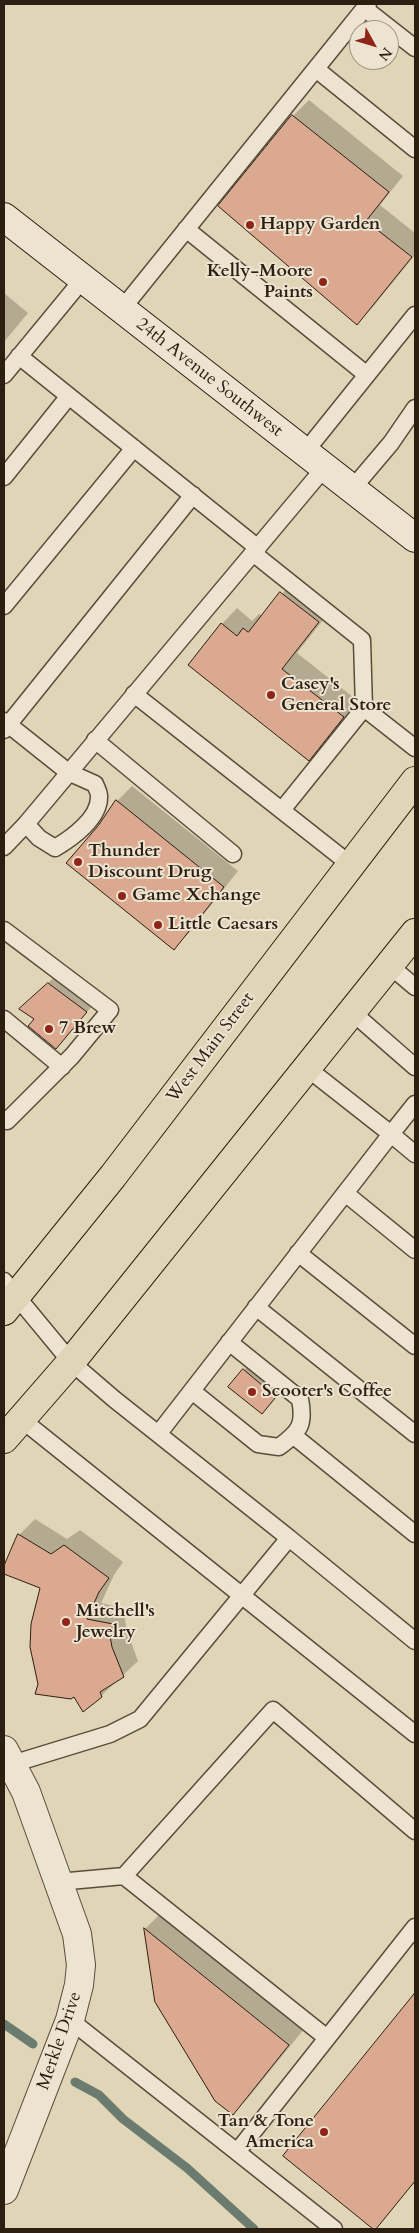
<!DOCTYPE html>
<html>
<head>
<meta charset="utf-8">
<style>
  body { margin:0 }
  #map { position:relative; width:419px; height:2233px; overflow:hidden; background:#e1d5b7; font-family:Cardo,serif }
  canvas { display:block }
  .frame { position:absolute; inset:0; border:5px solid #2d1e12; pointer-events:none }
  .north { position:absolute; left:349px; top:20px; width:50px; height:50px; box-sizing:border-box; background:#ece4d0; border:1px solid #a09584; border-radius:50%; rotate:129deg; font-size:14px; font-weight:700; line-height:20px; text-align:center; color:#2d1e12 }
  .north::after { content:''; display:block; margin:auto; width:18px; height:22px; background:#8f2418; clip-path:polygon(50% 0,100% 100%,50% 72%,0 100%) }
</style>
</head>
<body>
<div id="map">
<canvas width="419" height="2233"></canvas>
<div class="frame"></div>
<div class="north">N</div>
</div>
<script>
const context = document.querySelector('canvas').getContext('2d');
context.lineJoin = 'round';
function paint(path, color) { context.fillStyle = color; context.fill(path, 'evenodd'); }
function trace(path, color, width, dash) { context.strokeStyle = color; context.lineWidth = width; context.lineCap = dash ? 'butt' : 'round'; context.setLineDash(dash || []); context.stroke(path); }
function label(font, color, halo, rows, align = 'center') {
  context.font = font + ' Cardo,serif'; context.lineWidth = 4; context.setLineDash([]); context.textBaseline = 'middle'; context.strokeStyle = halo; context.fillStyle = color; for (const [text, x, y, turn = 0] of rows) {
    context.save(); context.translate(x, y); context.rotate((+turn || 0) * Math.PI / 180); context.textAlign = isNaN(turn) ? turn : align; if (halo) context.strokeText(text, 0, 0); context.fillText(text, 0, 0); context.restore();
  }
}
const shadow = new Path2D(`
  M 309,100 L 403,176 L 380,205 L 415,233 L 415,255 L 372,308 L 357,323 L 219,206 L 293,116 Z
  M 4,293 L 28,313 L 4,342 Z
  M 297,577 L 334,606 L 297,653 L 358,701 L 324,744 L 309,759 L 222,624 L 237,608 L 252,621 L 259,614 L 263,616 Z
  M 132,786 L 238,871 L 189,933 L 174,948 L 99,827 L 117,801 Z
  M 62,970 L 99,998 L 56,1048 L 35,1019 L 34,996 Z
  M 257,1357 L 289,1383 L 262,1412 L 244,1370 Z
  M 35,1519 L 67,1539 L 80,1530 L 123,1562 L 114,1575 L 101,1603 L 127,1609 L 125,1620 L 127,1631 L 138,1661 L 101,1696 L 74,1695 L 39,1684 L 42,1587 L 4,1572 L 19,1535 Z
  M 160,1914 L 304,2029 L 248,2098 L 233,2114 L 156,2002 L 145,1929 Z
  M 415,1995 L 415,2182 L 374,2229 L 285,2156 Z`);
const stream = new Path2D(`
  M 4,2024 L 33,2044
  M 75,2082 L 99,2095 L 123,2119 L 187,2168 L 254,2229`);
const building = new Path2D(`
  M 292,115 L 389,192 L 366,221 L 412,257 L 357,325 L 218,206 Z
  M 280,592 L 319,622 L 282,669 L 344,717 L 309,761 L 188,665 L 221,623 L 237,636 L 243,628 L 248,632 Z
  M 116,800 L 224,887 L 174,950 L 66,863 L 98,826 Z
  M 48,983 L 87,1012 L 56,1049 L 28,1026 L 34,1019 L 19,1009 Z
  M 243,1369 L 276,1397 L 262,1414 L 228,1387 Z
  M 18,1534 L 51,1554 L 64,1545 L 109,1578 L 99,1592 L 87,1619 L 113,1624 L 110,1636 L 112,1647 L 124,1677 L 100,1692 L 102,1697 L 83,1712 L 74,1697 L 71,1699 L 35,1694 L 38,1684 L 30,1647 L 31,1624 L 40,1588 L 4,1574 L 4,1566 Z
  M 144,1928 L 289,2045 L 233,2115 L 215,2101 L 155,2002 Z
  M 415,1993 L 415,2181 L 376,2229 L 373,2229 L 283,2156 Z`);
const lane = new Path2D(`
  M 364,8 L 415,48
  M 316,69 L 415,149
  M 186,229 L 367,375
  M 122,309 L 368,4
  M 19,356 L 258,548
  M 4,375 L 83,279
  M 305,452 L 415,315
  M 4,477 L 69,396
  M 352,489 L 391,443 L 415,408
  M 253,553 L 362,640 L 364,708
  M 4,606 L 134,448
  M 134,694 L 351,865
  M 4,721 L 68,772 L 95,784 C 96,787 99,792 99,796 C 100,818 72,838 55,848 L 39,838 L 26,824
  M 4,730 L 193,495
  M 95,740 L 233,854
  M 282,810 L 364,708 L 415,748
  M 4,847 L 26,824 L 325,467
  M 4,930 L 110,1010 L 72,1056 L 7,1121 L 4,1119
  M 389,965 L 415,987
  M 352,1012 L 415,1067
  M 4,1019 L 62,1067
  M 307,1068 L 391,1134 L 415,1104
  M 345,1193 L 415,1250
  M 298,1253 L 415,1346
  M 4,1281 L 71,1362 L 114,1399 L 289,1538 L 140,1719 L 110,1734 L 12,1764
  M 256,1307 L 415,1434
  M 192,1391 L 258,1444 L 279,1447 C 300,1431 305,1425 300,1399 L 229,1342
  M 21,1419 L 415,1734
  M 159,1433 L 391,1134 L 415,1154
  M 294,1436 L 415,1534
  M 289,1538 L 415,1641
  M 124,1876 L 273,1710 L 415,1831
  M 58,1882 L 124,1876 L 327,2038
  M 70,2020 L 237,2152 L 415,1927
  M 237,2152 L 334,2229`);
const street = new Path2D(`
  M 4,1750 L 26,1792 L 77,1934 L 81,1965 L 79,1985 L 70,2020 L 4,2190`);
const secondary = new Path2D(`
  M 4,217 L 415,538`);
const primary = new Path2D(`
  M 4,1311 L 113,1176 L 415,781
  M 4,1439 L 71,1362 L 415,933`);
const markers = [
  [250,225,5,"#8f2418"],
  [323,282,5,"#8f2418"],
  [271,695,5,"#8f2418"],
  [78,862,5,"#8f2418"],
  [122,896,5,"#8f2418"],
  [158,925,5,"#8f2418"],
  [49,1029,5,"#8f2418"],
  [252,1392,5,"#8f2418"],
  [66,1622,5,"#8f2418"],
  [324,2132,5,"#8f2418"]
];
const poiNames = [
  ["Happy Garden",260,225],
  ["Kelly-Moore",313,272,"right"],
  ["Paints",313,293,"right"],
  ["Casey's",281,685],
  ["General Store",281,706],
  ["Thunder",88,852],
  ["Discount Drug",88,873],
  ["Game Xchange",132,896],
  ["Little Caesars",168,925],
  ["7 Brew",59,1029],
  ["Scooter's Coffee",262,1392],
  ["Mitchell's",76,1612],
  ["Jewelry",76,1633],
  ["Tan & Tone",314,2122,"right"],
  ["America",314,2143,"right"]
];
const streetNames = [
  ["24th Avenue Southwest",209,378,38],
  ["West Main Street",211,1048,-53],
  ["Merkle Drive",60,2041,-71]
];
paint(shadow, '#0003');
trace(stream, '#6b7b6f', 9);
paint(building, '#daa990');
trace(building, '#2d1e12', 1);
trace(lane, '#5a4c3b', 19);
trace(street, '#5a4c3b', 30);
trace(secondary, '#2d1e12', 30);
trace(primary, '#2d1e12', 30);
trace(lane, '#ece4d0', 16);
trace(street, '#ece4d0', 28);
trace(secondary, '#ece4d0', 28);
trace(primary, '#e1d5b7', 28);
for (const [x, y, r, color] of markers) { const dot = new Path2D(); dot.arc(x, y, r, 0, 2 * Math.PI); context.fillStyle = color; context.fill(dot); trace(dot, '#ece4d0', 2); }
label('bold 18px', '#2d1e12', '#ece4d0', poiNames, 'left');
label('18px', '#2d1e12', '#ece4d0', streetNames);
</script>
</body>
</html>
